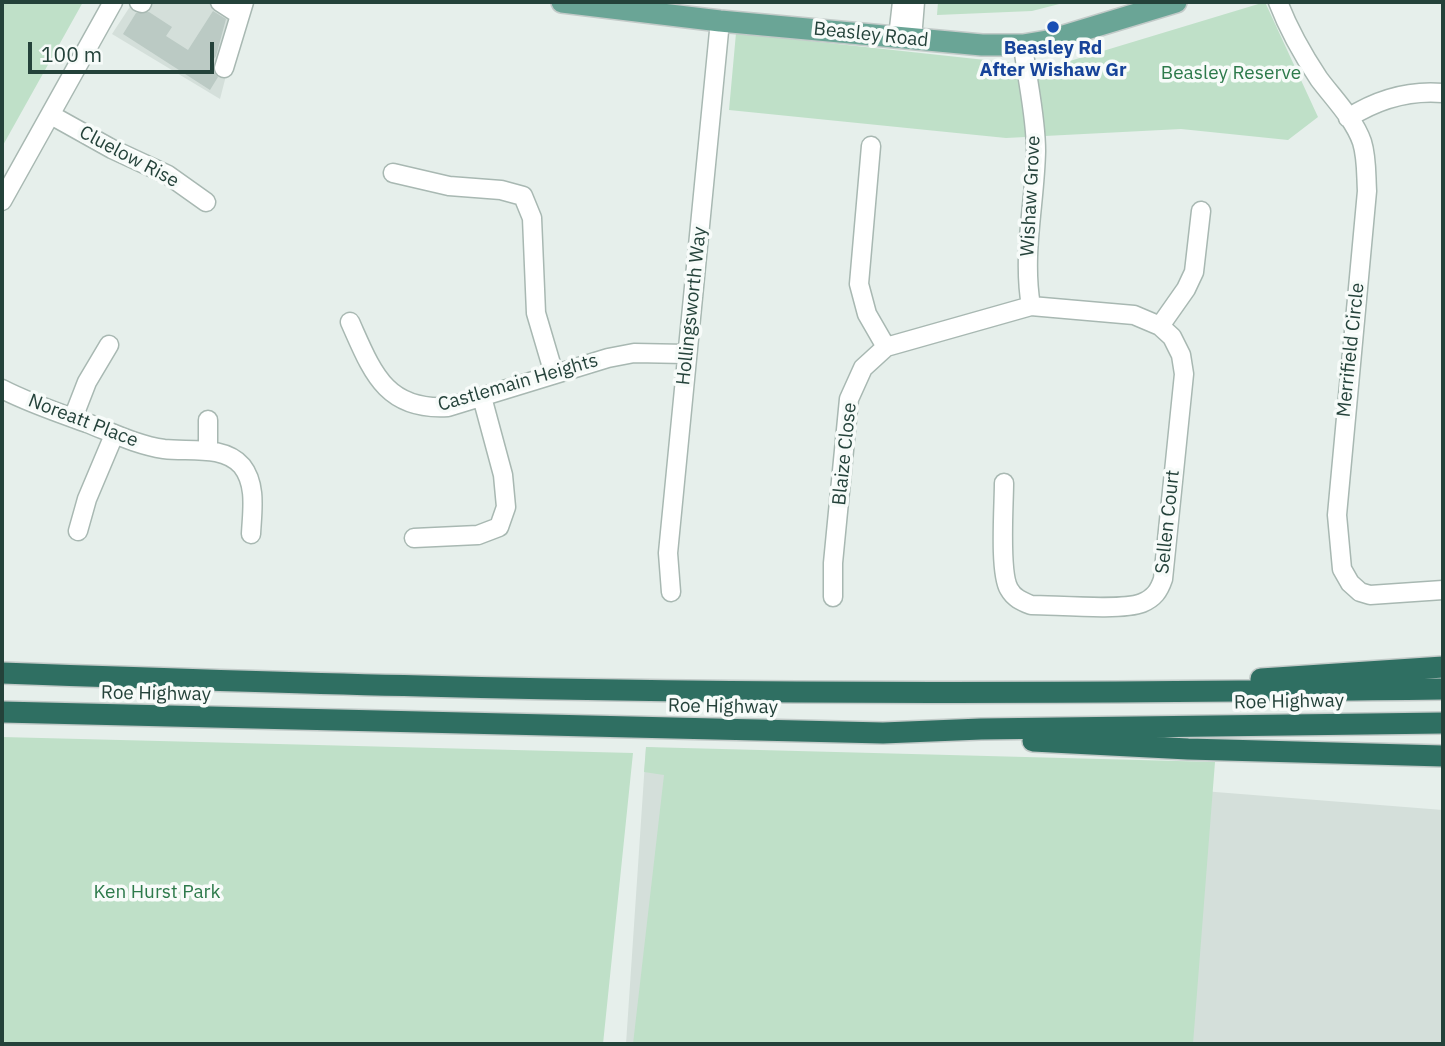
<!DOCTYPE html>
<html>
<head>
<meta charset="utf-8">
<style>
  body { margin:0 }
  #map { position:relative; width:1445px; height:1046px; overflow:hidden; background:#e6efeb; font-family:"IBM Plex Sans",sans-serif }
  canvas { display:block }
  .frame { position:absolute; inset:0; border:4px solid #24423a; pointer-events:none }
  .scale { position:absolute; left:28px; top:42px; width:186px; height:32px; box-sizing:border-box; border:4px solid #24423a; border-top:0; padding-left:9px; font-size:21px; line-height:24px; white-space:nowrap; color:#24423a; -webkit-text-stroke:5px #f7fbf9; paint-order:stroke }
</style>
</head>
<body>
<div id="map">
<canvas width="1445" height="1046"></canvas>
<div class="frame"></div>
<div class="scale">100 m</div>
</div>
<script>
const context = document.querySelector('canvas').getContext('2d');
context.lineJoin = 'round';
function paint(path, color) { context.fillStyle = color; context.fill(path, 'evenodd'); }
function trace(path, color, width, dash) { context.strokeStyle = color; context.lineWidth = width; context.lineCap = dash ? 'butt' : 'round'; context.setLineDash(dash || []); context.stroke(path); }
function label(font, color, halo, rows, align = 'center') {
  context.font = font + ' "IBM Plex Sans",sans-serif'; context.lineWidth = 7; context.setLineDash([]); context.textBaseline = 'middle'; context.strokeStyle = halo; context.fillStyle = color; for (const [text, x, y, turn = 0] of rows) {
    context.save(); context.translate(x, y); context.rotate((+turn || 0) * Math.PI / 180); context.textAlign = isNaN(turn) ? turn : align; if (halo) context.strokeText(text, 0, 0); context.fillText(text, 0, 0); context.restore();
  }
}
const built = new Path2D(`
  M 133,2 L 245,2 L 220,99 L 112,34 Z
  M 646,747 L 1443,810 L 1443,1044 L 626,1044 Z`);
const green = new Path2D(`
  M 2,2 L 83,2 L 2,147 Z
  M 938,2 L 1067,2 L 1032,11 L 937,15 Z
  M 1265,2 L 1318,117 L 1288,140 L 1181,129 L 1006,138 L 729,110 L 736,33 L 1050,67 Z
  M 2,737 L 633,753 L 603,1044 L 2,1044 Z
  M 646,747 L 1215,762 L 1193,1044 L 633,1044 L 664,775 L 644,772 Z`);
const building = new Path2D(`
  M 213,11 L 226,19 L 216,56 L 211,63 L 213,71 L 218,77 L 210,90 L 123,34 L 136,13 L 149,12 L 172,27 L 166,36 L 188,50 Z`);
const minor = new Path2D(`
  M 139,2 L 142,3
  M 220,2 L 240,15
  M 1278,2 C 1288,28 1303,55 1319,79 C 1334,99 1354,119 1362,142 C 1367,158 1366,175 1367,191 L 1337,515 L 1342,569 L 1350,583 L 1360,592 L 1370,595 L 1443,590
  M 898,37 L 902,2
  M 912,39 L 915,2
  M 1023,45 C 1027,80 1036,116 1036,151 C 1035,203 1022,254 1031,306
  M 224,68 L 244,2
  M 51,115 L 112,149 L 168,175 L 206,202
  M 1348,118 C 1378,99 1409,90 1443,93
  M 871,146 L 859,284 L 867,314 L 886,347
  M 393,173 L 449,186 L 501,190 L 523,196 L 532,218 L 536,313 L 554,374
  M 2,201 L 113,2
  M 350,322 C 372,371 385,411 448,407 L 608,358 L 634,353 L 687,354
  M 1160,326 L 1186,289 L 1194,272 L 1201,211
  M 2,389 C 29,403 59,413 87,423 C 113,433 137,445 164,449 C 189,452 224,445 242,466 C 257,485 252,512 251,534
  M 73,418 L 87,382 L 109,345
  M 208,451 L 208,420
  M 78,531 L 87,499 L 114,435
  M 414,538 L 478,535 L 499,527 L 506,507 L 503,475 L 482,397
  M 671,592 L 668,553 L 720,21
  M 833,597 L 833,563 L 849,399 L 863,368 L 886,347 L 1031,306 L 1134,315 L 1160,326 L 1172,337 L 1181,355 L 1184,374 L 1163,579 C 1159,591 1154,598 1142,603 C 1122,611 1055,605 1031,605 C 1021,601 1014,598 1009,589 C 999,572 1004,506 1004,483`);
const major = new Path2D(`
  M 562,2 L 720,21 L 982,45 L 1023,45 L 1047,41 L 1176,2`);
const highway = new Path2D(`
  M 2,673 C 142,678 282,683 422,686 C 762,695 1103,693 1443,689
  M 1261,679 L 1443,667
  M 2,712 L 883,733 L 981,729 L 1443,723
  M 1033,741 L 1188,749 L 1443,756`);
const markers = [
  [1053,27,7,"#1a4fb4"]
];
const streetNames = [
  ["Beasley Road",871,35,6],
  ["Cluelow Rise",129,157,28],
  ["Wishaw Grove",1031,196,-87],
  ["Hollingsworth Way",692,306,-84],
  ["Merrifield Circle",1351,350,-84],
  ["Castlemain Heights",518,383,-16],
  ["Noreatt Place",83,421,21],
  ["Blaize Close",845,454,-84],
  ["Sellen Court",1168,522,-84],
  ["Roe Highway",156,694,1],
  ["Roe Highway",1289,702,-1],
  ["Roe Highway",723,707,1]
];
const transitNames = [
  ["Beasley Rd",1053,49],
  ["After Wishaw Gr",1053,71]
];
const parkNames = [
  ["Beasley Reserve",1231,74],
  ["Ken Hurst Park",157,893]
];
paint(built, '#d4dfda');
paint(green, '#bfe0c8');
paint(building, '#bbcac4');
trace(minor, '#a8b8b2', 21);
trace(major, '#c2cac8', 24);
trace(highway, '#c2cac8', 24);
trace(minor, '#fff', 18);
trace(major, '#6aa596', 21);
trace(highway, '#2f6f62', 21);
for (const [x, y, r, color] of markers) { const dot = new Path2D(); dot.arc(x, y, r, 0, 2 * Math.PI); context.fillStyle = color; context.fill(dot); trace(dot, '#f7fbf9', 2.5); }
label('19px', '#24423a', '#f7fbf9', streetNames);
label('bold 19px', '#164399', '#f7fbf9', transitNames);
label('19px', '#2d7a4b', '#f7fbf9', parkNames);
</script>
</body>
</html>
